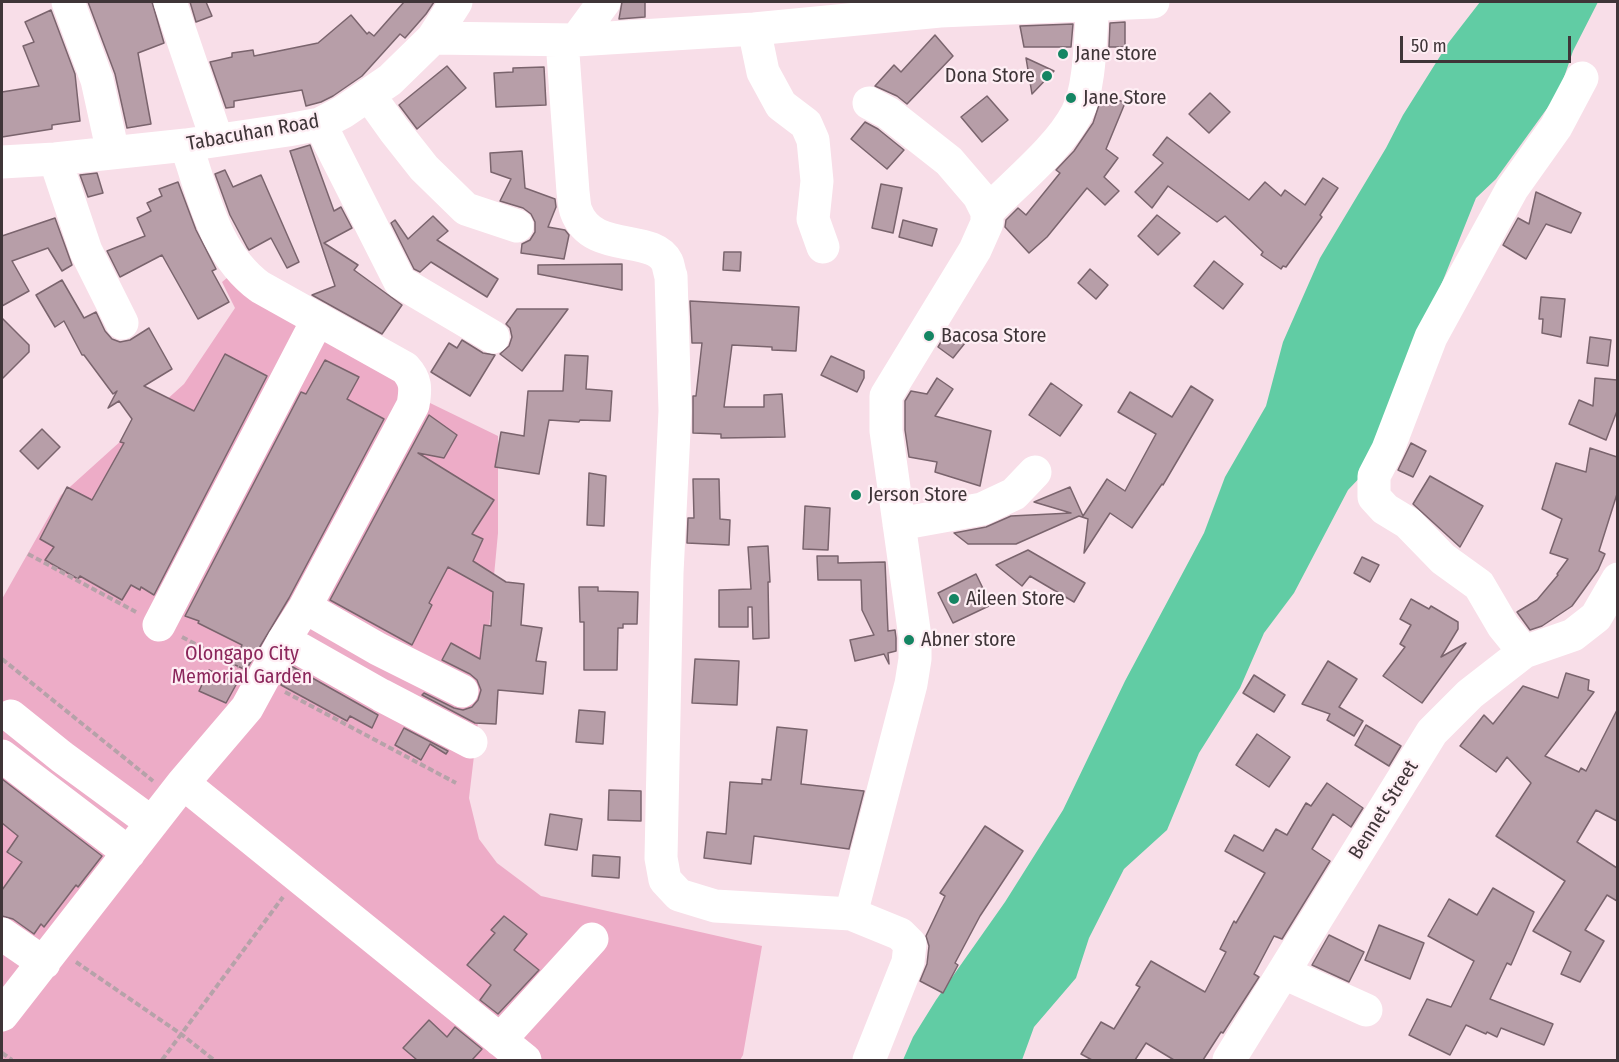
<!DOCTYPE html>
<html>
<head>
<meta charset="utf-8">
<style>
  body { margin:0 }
  #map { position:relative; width:1619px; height:1062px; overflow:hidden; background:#f8dee8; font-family:"Fira Sans Condensed",sans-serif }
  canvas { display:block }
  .frame { position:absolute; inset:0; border:3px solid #3f3538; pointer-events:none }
  .scale { position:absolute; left:1400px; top:36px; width:171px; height:27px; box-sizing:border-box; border:3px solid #3f3538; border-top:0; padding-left:8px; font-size:18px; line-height:21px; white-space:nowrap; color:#3f3538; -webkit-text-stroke:4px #feeef4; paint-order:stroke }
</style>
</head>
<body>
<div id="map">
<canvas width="1619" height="1062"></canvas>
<div class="frame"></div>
<div class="scale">50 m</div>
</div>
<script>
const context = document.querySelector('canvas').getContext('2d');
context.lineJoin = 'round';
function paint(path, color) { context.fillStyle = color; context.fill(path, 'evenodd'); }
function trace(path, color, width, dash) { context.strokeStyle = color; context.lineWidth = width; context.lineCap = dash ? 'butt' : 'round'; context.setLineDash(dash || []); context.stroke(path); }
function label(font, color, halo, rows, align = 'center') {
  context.font = font + ' "Fira Sans Condensed",sans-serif'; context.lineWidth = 4.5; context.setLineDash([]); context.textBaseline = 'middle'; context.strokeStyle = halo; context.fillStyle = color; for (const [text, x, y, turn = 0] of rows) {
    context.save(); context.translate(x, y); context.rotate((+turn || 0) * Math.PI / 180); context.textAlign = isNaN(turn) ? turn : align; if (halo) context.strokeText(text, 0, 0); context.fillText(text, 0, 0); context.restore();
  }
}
const green = new Path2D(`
  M 243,265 L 428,402 L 498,436 L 498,533 L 489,629 L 469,798 L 479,839 L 497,863 L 541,896 L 762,946 L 743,1055 L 740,1060 L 2,1060 L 2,599 L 61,495 L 184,384 L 235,308 L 222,282 Z`);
const water = new Path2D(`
  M 1480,2 L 1598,2 L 1573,51 L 1559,92 L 1496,179 L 1476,198 L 1367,470 L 1348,490 L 1294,593 L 1264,633 L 1240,688 L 1199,753 L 1167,830 L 1124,869 L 1089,938 L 1076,978 L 1034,1027 L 1022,1060 L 903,1060 L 913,1037 L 936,1000 L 1005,902 L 1063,810 L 1125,681 L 1204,533 L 1225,477 L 1266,406 L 1283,342 L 1320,258 L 1386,148 L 1403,115 L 1449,42 Z`);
const building = new Path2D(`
  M 88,2 L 152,2 L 164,43 L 138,53 L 151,124 L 127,128 L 115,74 Z
  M 190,2 L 206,2 L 212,16 L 196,22 Z
  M 404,2 L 434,2 L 426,14 L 405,38 L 400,34 L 362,76 L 333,96 L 321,102 L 306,106 L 302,90 L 234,101 L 234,107 L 226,108 L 210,62 L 232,57 L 232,53 L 253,50 L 254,56 L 318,43 L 351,15 L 367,34 L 369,32 L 374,36 Z
  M 622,2 L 645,2 L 645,17 L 619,19 Z
  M 51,10 L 75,74 L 80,121 L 52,125 L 52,129 L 2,137 L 2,92 L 39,86 L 23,46 L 34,42 L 25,22 Z
  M 1125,22 L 1125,47 L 1109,47 L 1110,23 Z
  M 1073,24 L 1071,47 L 1024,47 L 1020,26 Z
  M 935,35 L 953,56 L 907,104 L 897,96 L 875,86 L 894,65 L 901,72 Z
  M 1026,58 L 1054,71 L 1032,94 Z
  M 447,66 L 466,88 L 417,129 L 399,105 Z
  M 544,67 L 546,105 L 496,107 L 494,73 L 513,72 L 513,68 Z
  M 1103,93 L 1125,103 L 1106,149 L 1118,158 L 1104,177 L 1119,191 L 1105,205 L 1087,188 L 1047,237 L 1029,253 L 1005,227 L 1006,220 L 1018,208 L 1026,215 L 1060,173 L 1056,170 L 1074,151 L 1093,123 Z
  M 1210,93 L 1230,112 L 1209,133 L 1189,114 Z
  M 987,96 L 1008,120 L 982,142 L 961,117 Z
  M 865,122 L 878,129 L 904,150 L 887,169 L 851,139 Z
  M 1167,137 L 1249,200 L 1265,182 L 1281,196 L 1285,190 L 1305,205 L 1323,178 L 1338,188 L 1320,215 L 1322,217 L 1286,267 L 1283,266 L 1281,269 L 1261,255 L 1263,252 L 1225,216 L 1217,222 L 1168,186 L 1152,208 L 1135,192 L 1163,163 L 1153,155 Z
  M 310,145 L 334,211 L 341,207 L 352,228 L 324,243 L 358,265 L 354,270 L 402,305 L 382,334 L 312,295 L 335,286 L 290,151 Z
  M 522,151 L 525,188 L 555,199 L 556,207 L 548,227 L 565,230 L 569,235 L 564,259 L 521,253 L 522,244 L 530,240 L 535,232 L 535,222 L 531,214 L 523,208 L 500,201 L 511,179 L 491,172 L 490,153 Z
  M 225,170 L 233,187 L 261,175 L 299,262 L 287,268 L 271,238 L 249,250 L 247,247 L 230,215 L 215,174 Z
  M 97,173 L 103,193 L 88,197 L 80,175 Z
  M 178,182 L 196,230 L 216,269 L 212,271 L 229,302 L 198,319 L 162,255 L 120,277 L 107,251 L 145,236 L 137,218 L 151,211 L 147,203 L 162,196 L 159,189 Z
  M 881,184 L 902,188 L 893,233 L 872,228 Z
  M 1536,192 L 1581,213 L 1571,233 L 1546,224 L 1526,259 L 1503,245 L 1518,218 L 1529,224 Z
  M 1157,215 L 1180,233 L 1158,255 L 1138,236 Z
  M 433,216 L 448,231 L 437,240 L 498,279 L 487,297 L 431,262 L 420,272 L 414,269 L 391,223 L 395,220 L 408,239 Z
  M 55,218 L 72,265 L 62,271 L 48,248 L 12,261 L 29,291 L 2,306 L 2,236 Z
  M 903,220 L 937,229 L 932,246 L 899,237 Z
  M 724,252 L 741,252 L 740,271 L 723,270 Z
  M 1214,261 L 1243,284 L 1223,309 L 1194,286 Z
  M 622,264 L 622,290 L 538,274 L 538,265 Z
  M 1090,269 L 1108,285 L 1096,299 L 1078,283 Z
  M 62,280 L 84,318 L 96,312 L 105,331 L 112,339 L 120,342 L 130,340 L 149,328 L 172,369 L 144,386 L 194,411 L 225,354 L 267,376 L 154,595 L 141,587 L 140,590 L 131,585 L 122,600 L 80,576 L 78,579 L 45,560 L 54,547 L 40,539 L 67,487 L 92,500 L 124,443 L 120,442 L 132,419 L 119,401 L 108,408 L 117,391 L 113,394 L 84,355 L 82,355 L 64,321 L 55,327 L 36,295 Z
  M 1541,297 L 1565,299 L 1561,337 L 1542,333 L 1543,319 L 1539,319 Z
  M 690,301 L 799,307 L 796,351 L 772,350 L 772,347 L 732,345 L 724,407 L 764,407 L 764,395 L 782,394 L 785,437 L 721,438 L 721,434 L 693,433 L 693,396 L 696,396 L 702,343 L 692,343 Z
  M 517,309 L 568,309 L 522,371 L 500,354 L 509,346 L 512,337 L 510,328 L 506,324 Z
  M 2,318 L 29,345 L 29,352 L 2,379 Z
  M 948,330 L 965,343 L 953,358 L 938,347 Z
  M 1590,337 L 1611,340 L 1608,366 L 1587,363 Z
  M 462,340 L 483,353 L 495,355 L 470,396 L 431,372 L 449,343 L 457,348 Z
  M 565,355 L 588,356 L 586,389 L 612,391 L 610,421 L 580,420 L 579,422 L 549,420 L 539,474 L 495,467 L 501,432 L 524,436 L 528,391 L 563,391 Z
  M 831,356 L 864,371 L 864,378 L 857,392 L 821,375 Z
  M 325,360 L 359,377 L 347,399 L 384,419 L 289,598 L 246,670 L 233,664 L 242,645 L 198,623 L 199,621 L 185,616 L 301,392 L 306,394 Z
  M 937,378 L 953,389 L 935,416 L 991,431 L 980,486 L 935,472 L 937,462 L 909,457 L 905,430 L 905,401 L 911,391 L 927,394 Z
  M 1595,378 L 1617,380 L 1617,411 L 1606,440 L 1569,424 L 1579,400 L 1593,406 Z
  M 1051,383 L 1082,405 L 1060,436 L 1029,415 Z
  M 1191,386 L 1213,400 L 1163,485 L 1162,484 L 1132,528 L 1110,513 L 1084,553 L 1088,519 L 1079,516 L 1016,544 L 968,544 L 954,533 L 986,527 L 1011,516 L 1071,513 L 1034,502 L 1070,487 L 1083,516 L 1107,479 L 1125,491 L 1156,434 L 1118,412 L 1130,392 L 1172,417 Z
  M 429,415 L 457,435 L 444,458 L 418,453 L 494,500 L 472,534 L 483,539 L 473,561 L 506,582 L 524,584 L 521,625 L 542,628 L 536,661 L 546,662 L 543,694 L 498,690 L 496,724 L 475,723 L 422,695 L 424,693 L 454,708 L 463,710 L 472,707 L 478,700 L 481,690 L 477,680 L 470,674 L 442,660 L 451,643 L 480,659 L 484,625 L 491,626 L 493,592 L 448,567 L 429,603 L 432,605 L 412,645 L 330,600 Z
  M 42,429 L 60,447 L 38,469 L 20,451 Z
  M 1411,443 L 1426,451 L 1413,477 L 1398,470 Z
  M 1590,448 L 1617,457 L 1617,494 L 1599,551 L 1605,554 L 1598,570 L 1572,606 L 1542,626 L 1530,630 L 1517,612 L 1537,600 L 1558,575 L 1557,574 L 1568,559 L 1550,553 L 1562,519 L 1542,509 L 1556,463 L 1586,472 Z
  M 589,473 L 606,476 L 604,526 L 587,525 Z
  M 1430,476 L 1483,506 L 1460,547 L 1413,504 Z
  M 693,479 L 719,479 L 720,519 L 730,520 L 729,545 L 687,543 L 688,518 L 694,518 Z
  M 805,506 L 830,508 L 828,550 L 803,549 Z
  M 768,546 L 770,582 L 768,582 L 769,638 L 753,639 L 752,607 L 748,607 L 748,627 L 719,627 L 719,590 L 751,589 L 748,547 Z
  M 1028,550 L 1085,583 L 1074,602 L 1030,576 L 1022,586 L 996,565 Z
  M 817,556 L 838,556 L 838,563 L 885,562 L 888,631 L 895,630 L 896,638 L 896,651 L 888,653 L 889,664 L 884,654 L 855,661 L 850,640 L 874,635 L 862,610 L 861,580 L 818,580 Z
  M 1362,557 L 1379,565 L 1370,582 L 1354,573 Z
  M 976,574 L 991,605 L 953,623 L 938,593 Z
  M 579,587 L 598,587 L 598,591 L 638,592 L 637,624 L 623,624 L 623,628 L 618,628 L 617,670 L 584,670 L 584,622 L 580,622 Z
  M 1411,599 L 1429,609 L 1431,606 L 1458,622 L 1458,629 L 1441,657 L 1466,643 L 1422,703 L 1383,676 L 1405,647 L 1400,644 L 1411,625 L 1400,619 Z
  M 695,659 L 739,661 L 737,705 L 692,703 Z
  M 1328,661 L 1357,679 L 1339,707 L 1363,721 L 1354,736 L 1327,720 L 1330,714 L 1302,704 Z
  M 291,666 L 378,715 L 372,728 L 350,716 L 347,721 L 281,685 Z
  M 209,670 L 237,683 L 226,703 L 199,691 Z
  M 1566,673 L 1589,680 L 1588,690 L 1594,692 L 1545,756 L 1579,772 L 1581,768 L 1586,771 L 1617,710 L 1617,821 L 1596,810 L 1577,842 L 1617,868 L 1617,901 L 1607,895 L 1585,930 L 1604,941 L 1580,982 L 1561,974 L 1571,952 L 1533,931 L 1565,881 L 1496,836 L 1531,783 L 1507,757 L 1496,772 L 1460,746 L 1484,715 L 1493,724 L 1523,686 L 1558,698 Z
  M 1254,675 L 1285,695 L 1274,712 L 1243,693 Z
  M 579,710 L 605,712 L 603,744 L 576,742 Z
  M 1366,725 L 1401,746 L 1389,766 L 1355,745 Z
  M 777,727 L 807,730 L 801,784 L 864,791 L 849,849 L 754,836 L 751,864 L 704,858 L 707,832 L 726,834 L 730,782 L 762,784 L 762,779 L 771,780 Z
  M 404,728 L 448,751 L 446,754 L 430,744 L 421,760 L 395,745 Z
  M 1257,734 L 1290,757 L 1269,787 L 1236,765 Z
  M 2,779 L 102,856 L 78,887 L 76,885 L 44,927 L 41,924 L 34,934 L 13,919 L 2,916 L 2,890 L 22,862 L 7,852 L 18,836 L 2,823 Z
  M 1327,783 L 1363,808 L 1351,827 L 1333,814 L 1312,849 L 1330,861 L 1282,939 L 1274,936 L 1254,974 L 1259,977 L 1223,1033 L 1221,1032 L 1203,1060 L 1174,1060 L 1146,1043 L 1135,1060 L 1092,1060 L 1081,1054 L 1101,1022 L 1114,1029 L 1140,987 L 1136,985 L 1151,961 L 1205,992 L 1226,952 L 1220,949 L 1234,921 L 1236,923 L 1265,873 L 1225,851 L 1234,835 L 1263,851 L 1276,829 L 1287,835 L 1306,803 L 1311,806 Z
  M 609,790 L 641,791 L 641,821 L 608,820 Z
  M 550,814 L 582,819 L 577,850 L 545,845 Z
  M 985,826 L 1023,851 L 980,916 L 955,963 L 958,965 L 943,993 L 920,981 L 927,964 L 929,946 L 926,936 L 945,896 L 940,893 Z
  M 593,855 L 620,857 L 619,878 L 592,876 Z
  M 1493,888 L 1534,912 L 1511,965 L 1507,963 L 1490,999 L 1553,1024 L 1544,1045 L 1501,1028 L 1497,1037 L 1487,1032 L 1486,1034 L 1466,1025 L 1450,1055 L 1409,1035 L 1427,999 L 1451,1007 L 1474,961 L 1428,936 L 1449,899 L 1477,915 Z
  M 504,916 L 527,934 L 514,950 L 539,970 L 498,1014 L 480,1000 L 491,985 L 467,965 L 495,933 L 491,930 Z
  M 1379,925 L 1424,943 L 1410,979 L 1365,960 Z
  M 1329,935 L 1364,952 L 1349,982 L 1312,965 Z
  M 429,1020 L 447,1037 L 455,1027 L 482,1049 L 472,1060 L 417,1060 L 403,1048 Z`);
const path = new Path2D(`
  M 28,554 L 136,612
  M 182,637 L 239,667
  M 2,659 L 153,781
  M 285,692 L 456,783
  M 76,962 L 181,1034 L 214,1060
  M 2,1053 L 12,1060
  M 162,1060 L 283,897`);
const minor = new Path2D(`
  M 68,2 L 97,80 L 113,153
  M 170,2 L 217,140
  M 754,29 L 763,72 L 781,105 L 806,124 L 813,140 L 817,181 L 813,219 L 823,247
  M 433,38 L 576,40 L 754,29 L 940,11 L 1153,2
  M 562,40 L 573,192 C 574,198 574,206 576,211 C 592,255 653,233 667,262 C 669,266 669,272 671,276 L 675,411 L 667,573 L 661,858 L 665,880 L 679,895 L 715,906 L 851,914 L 900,934 L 910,944 L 908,962 L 869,1060
  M 576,40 L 604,2
  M 369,95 L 394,130 L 424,168 L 466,209 L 517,226
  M 320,124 L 400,282 L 493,337
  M 55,159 L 86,251 L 122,323
  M 2,162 L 55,159 L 186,145 L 288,130 L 320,124 L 343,112 L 390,80 L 433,38 L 456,2
  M 987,212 C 1015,183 1059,148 1077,113 C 1091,87 1090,33 1093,3
  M 899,524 L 982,509 L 1014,494 L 1035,472
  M 305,607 L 378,649 L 462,691
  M 159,625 L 318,319
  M 284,640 L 381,695 L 471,742
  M 1524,652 L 1503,626 L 1479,585 L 1443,559 L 1408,523 L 1385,509 L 1374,497 L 1374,476 L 1388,449 L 1431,337 L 1512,189 L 1556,127 L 1582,78
  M 11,716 L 62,757 L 152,823
  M 2,756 L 129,853
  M 183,783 L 525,1060
  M 851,914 L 911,684 L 915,659 L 915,637 L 886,431 L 886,396 L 975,250 L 987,223 L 987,212 L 979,196 L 949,161 L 888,113 L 869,103
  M 2,934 L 44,963
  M 1284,973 L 1366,1010
  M 2,1015 L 183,783 L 247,708 L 284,640 L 305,607 L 413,405 C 416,388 416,380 405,368 L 260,287 C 214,253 204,196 186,145
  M 500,1040 L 592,939
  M 1229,1060 L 1432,732 L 1470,694 L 1524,652 L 1573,635 L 1596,617 L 1618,579`);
const markers = [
  [1063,54,6,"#158563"],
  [1047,76,6,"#158563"],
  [1071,98,6,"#158563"],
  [929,336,6,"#158563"],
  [856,495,6,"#158563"],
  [954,599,6,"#158563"],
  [909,640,6,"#158563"]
];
const poiNames = [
  ["Jane store",1075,54],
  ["Dona Store",1035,76,"right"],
  ["Jane Store",1083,98],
  ["Bacosa Store",941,336],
  ["Jerson Store",868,495],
  ["Aileen Store",966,599],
  ["Abner store",921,640]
];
const streetNames = [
  ["Tabacuhan Road",253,133,-10],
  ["Bennet Street",1384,810,-58]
];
const parkNames = [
  ["Olongapo City",242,654],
  ["Memorial Garden",242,677]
];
paint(green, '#edacc7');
paint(water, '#61cca4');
paint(building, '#b79ea8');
trace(building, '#7a646d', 1.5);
trace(path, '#b6a2a9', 4, [6, 3]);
trace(minor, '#fff', 33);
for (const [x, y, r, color] of markers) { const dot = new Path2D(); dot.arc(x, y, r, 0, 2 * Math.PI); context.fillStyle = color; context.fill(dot); trace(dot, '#feeef4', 2); }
label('20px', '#3f3538', '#feeef4', poiNames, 'left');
label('20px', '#3f3538', '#feeef4', streetNames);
label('20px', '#8b265b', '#feeef4', parkNames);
</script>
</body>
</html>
